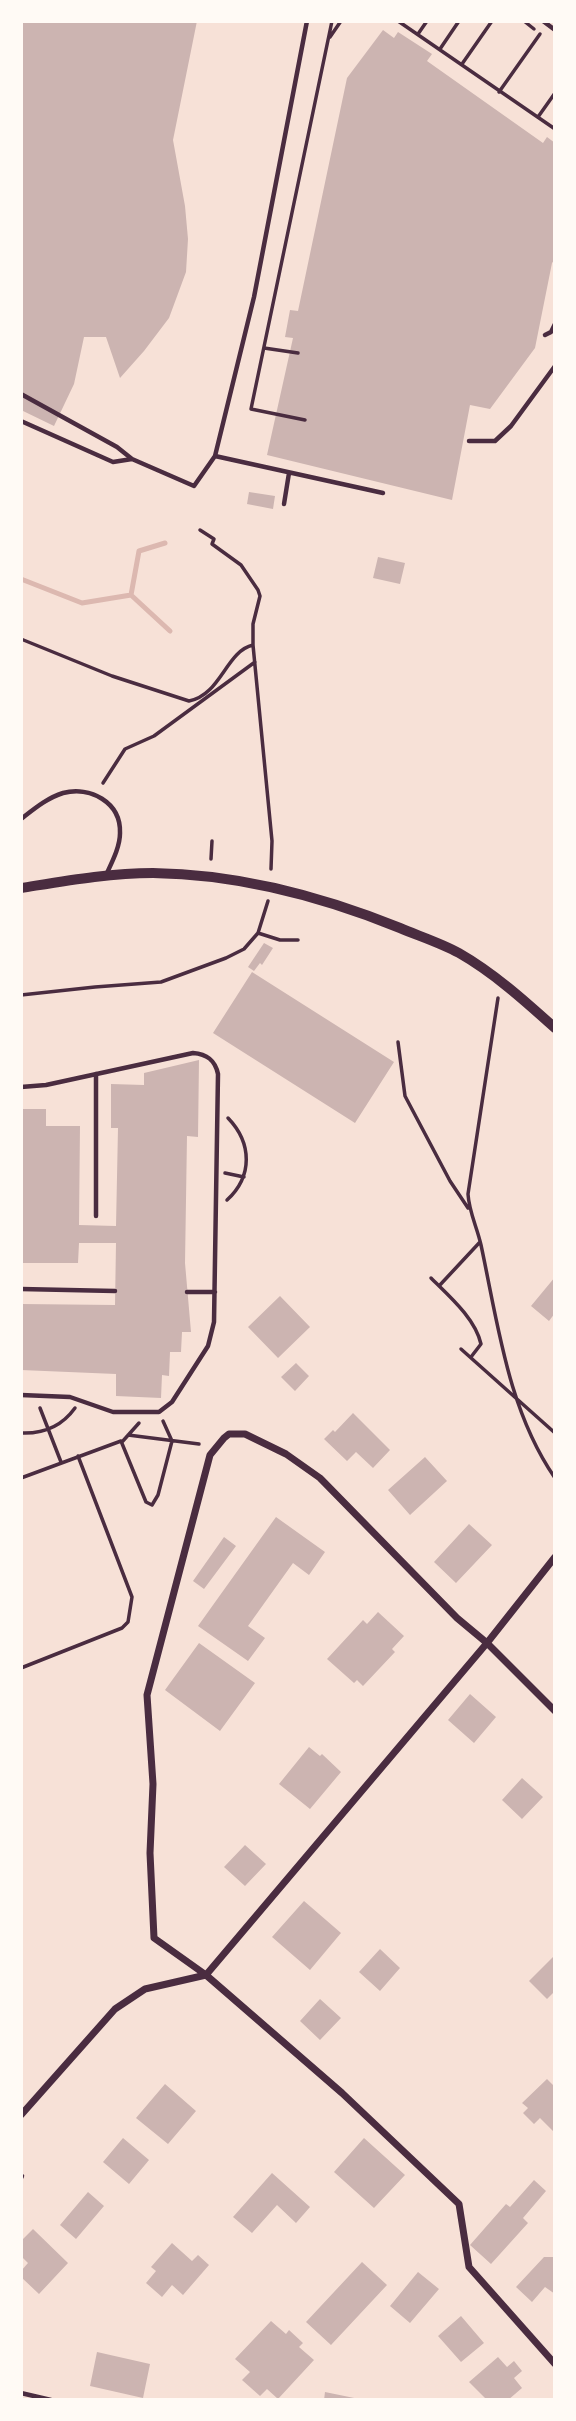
<!DOCTYPE html>
<html>
<head>
<meta charset="utf-8">
<style>
  body { margin:0 }
  #map { position:relative; width:576px; height:2421px; overflow:hidden; background:#f7e1d7; font-family:Overpass,sans-serif }
  canvas { display:block }
  .frame { position:absolute; inset:0; border:23px solid #fffaf5; pointer-events:none }
</style>
</head>
<body>
<div id="map">
<canvas width="576" height="2421"></canvas>
<div class="frame"></div>
</div>
<script>
const context = document.querySelector('canvas').getContext('2d');
context.lineJoin = 'round';
function trace(path, color, width, dash) { context.strokeStyle = color; context.lineWidth = width; context.lineCap = dash ? 'butt' : 'round'; context.setLineDash(dash || []); context.stroke(path); }
function paint(path, color) { context.fillStyle = color; context.fill(path, 'evenodd'); }
const stream = new Path2D(`
  M 21,579 L 82,603 L 131,595 L 170,631
  M 131,595 L 139,551 L 165,543`);
const building = new Path2D(`
  M 21,21 L 197,21 L 173,140 L 185,206 L 188,239 L 186,272 L 169,318 L 144,351 L 120,378 L 106,337 L 84,337 L 74,384 L 54,426 L 21,410 Z
  M 383,30 L 394,38 L 398,32 L 432,54 L 427,61 L 543,143 L 547,137 L 555,143 L 555,259 L 552,263 L 535,348 L 490,409 L 470,405 L 452,500 L 267,455 L 293,338 L 285,337 L 290,310 L 298,311 L 347,78 Z
  M 249,492 L 275,496 L 273,509 L 247,504 Z
  M 378,557 L 405,563 L 400,584 L 373,578 Z
  M 264,943 L 273,948 L 262,965 L 260,963 L 254,971 L 248,967 Z
  M 252,972 L 394,1062 L 355,1123 L 213,1033 Z
  M 199,1060 L 198,1137 L 187,1136 L 185,1263 L 191,1332 L 182,1332 L 181,1352 L 170,1352 L 169,1376 L 162,1375 L 161,1398 L 116,1396 L 116,1374 L 21,1370 L 21,1304 L 115,1305 L 116,1243 L 79,1243 L 78,1263 L 21,1263 L 21,1109 L 46,1109 L 46,1126 L 80,1126 L 79,1225 L 116,1226 L 118,1128 L 111,1128 L 111,1084 L 144,1085 L 144,1073 Z
  M 555,1277 L 555,1313 L 549,1321 L 531,1306 Z
  M 280,1296 L 310,1327 L 278,1358 L 248,1327 Z
  M 296,1363 L 309,1376 L 295,1391 L 281,1377 Z
  M 353,1413 L 390,1450 L 373,1468 L 356,1452 L 347,1461 L 324,1439 L 333,1430 L 335,1432 Z
  M 425,1457 L 447,1481 L 410,1515 L 388,1490 Z
  M 276,1517 L 325,1552 L 309,1575 L 293,1563 L 248,1626 L 265,1638 L 248,1661 L 198,1626 Z
  M 469,1524 L 492,1545 L 456,1583 L 434,1562 Z
  M 224,1537 L 236,1546 L 204,1589 L 193,1581 Z
  M 378,1612 L 404,1636 L 392,1649 L 395,1652 L 363,1686 L 357,1680 L 354,1683 L 327,1659 L 363,1620 L 367,1624 Z
  M 199,1643 L 255,1683 L 220,1731 L 165,1690 Z
  M 470,1694 L 496,1717 L 474,1743 L 448,1720 Z
  M 309,1747 L 320,1756 L 322,1754 L 341,1772 L 310,1809 L 279,1784 Z
  M 522,1778 L 543,1797 L 522,1819 L 502,1800 Z
  M 245,1845 L 266,1864 L 245,1886 L 224,1867 Z
  M 304,1901 L 341,1933 L 310,1970 L 272,1937 Z
  M 380,1949 L 400,1968 L 380,1991 L 359,1972 Z
  M 555,1955 L 555,1991 L 547,1999 L 529,1981 Z
  M 320,1999 L 341,2018 L 320,2040 L 300,2021 Z
  M 547,2079 L 553,2085 L 555,2084 L 555,2133 L 540,2118 L 534,2124 L 523,2113 L 528,2108 L 522,2103 Z
  M 165,2084 L 196,2111 L 168,2144 L 136,2118 Z
  M 123,2138 L 149,2160 L 129,2184 L 103,2162 Z
  M 364,2138 L 405,2175 L 374,2208 L 334,2172 Z
  M 272,2173 L 310,2207 L 296,2223 L 277,2205 L 252,2233 L 233,2217 Z
  M 534,2180 L 546,2191 L 523,2218 L 528,2223 L 491,2264 L 470,2245 L 506,2204 L 510,2207 Z
  M 88,2192 L 104,2206 L 76,2239 L 60,2225 Z
  M 33,2229 L 68,2263 L 39,2294 L 21,2277 L 21,2271 L 28,2263 L 21,2256 L 21,2241 Z
  M 172,2243 L 192,2261 L 198,2255 L 209,2265 L 183,2295 L 172,2285 L 162,2297 L 146,2283 L 156,2271 L 151,2267 Z
  M 544,2257 L 555,2257 L 555,2294 L 545,2287 L 532,2302 L 516,2287 Z
  M 362,2262 L 387,2285 L 331,2345 L 306,2322 Z
  M 418,2272 L 439,2289 L 410,2323 L 390,2306 Z
  M 461,2316 L 484,2343 L 461,2362 L 438,2336 Z
  M 271,2321 L 286,2334 L 289,2330 L 303,2343 L 299,2347 L 314,2360 L 278,2399 L 267,2389 L 260,2396 L 242,2380 L 250,2372 L 235,2359 Z
  M 97,2352 L 150,2364 L 143,2398 L 90,2386 Z
  M 498,2357 L 507,2367 L 514,2361 L 522,2371 L 514,2378 L 522,2388 L 508,2400 L 487,2400 L 469,2382 Z
  M 325,2392 L 359,2399 L 359,2400 L 324,2400 Z`);
const path = new Path2D(`
  M 398,21 L 555,129
  M 524,21 L 534,29
  M 418,34 L 427,21
  M 330,37 L 341,21
  M 440,49 L 459,21
  M 462,64 L 492,21
  M 499,92 L 540,34
  M 538,117 L 555,93
  M 264,348 L 298,353
  M 305,420 L 251,409 L 332,21
  M 200,530 L 214,539 L 212,544 L 241,565 L 258,590 L 260,596 L 253,624 L 253,645 L 272,841 L 271,869
  M 21,639 L 112,676 L 189,701 C 221,695 226,651 253,645
  M 103,783 L 125,749 L 154,736 L 255,662
  M 211,859 L 212,841
  M 21,916 L 21,932
  M 258,933 L 280,940 L 298,940
  M 21,995 L 95,987 L 161,982 L 226,958 L 244,949 L 258,933 L 268,901
  M 498,998 L 468,1194 C 469,1212 477,1227 481,1245 C 498,1324 508,1410 555,1478
  M 398,1042 L 405,1096 L 450,1181 L 468,1208
  M 225,1173 L 244,1177
  M 227,1200 C 253,1176 252,1143 228,1118
  M 431,1278 C 449,1296 475,1318 481,1344 L 471,1357
  M 439,1286 L 480,1242
  M 461,1349 L 555,1433
  M 40,1408 L 61,1462
  M 21,1433 C 43,1434 62,1426 75,1408
  M 128,1435 L 199,1444
  M 122,1442 L 139,1423
  M 21,1478 L 121,1441 L 146,1502 L 152,1505 L 158,1495 L 172,1441 L 163,1421
  M 21,1668 L 122,1628 L 128,1622 L 132,1597 L 78,1456`);
const service = new Path2D(`
  M 543,21 L 555,30
  M 545,335 L 551,332 L 555,324
  M 21,394 L 117,447 L 132,459
  M 21,421 L 113,462 L 132,459 L 194,486 L 215,456 L 254,297 L 307,21
  M 469,441 L 495,441 L 511,426 L 555,366
  M 215,456 L 383,493
  M 284,504 L 289,473
  M 21,819 C 34,809 47,798 63,793 C 90,786 121,802 120,833 C 120,847 112,862 106,875
  M 96,1074 L 96,1216
  M 21,1087 L 46,1085 L 193,1053 C 207,1054 215,1060 218,1074 L 214,1322 L 208,1346 L 172,1402 L 159,1412 L 113,1412 L 70,1397 L 21,1395
  M 21,1289 L 115,1291
  M 187,1292 L 215,1292
  M 21,2178 L 22,2176
  M 21,2393 L 51,2400`);
const minor = new Path2D(`
  M 555,1711 L 487,1643 L 457,1618 L 320,1478 L 286,1454 L 245,1434 L 229,1434 L 224,1438 L 210,1455 L 147,1695 L 153,1784 L 150,1853 L 154,1938 L 206,1975 L 342,2093 L 459,2204 L 469,2267 L 555,2364
  M 21,2115 L 115,2009 L 145,1989 L 206,1975 L 487,1643 L 555,1557`);
const tertiary = new Path2D(`
  M 21,888 C 65,881 109,873 153,873 C 239,874 321,896 400,928 C 419,936 441,943 459,953 C 494,973 525,1001 555,1028`);
trace(stream, '#dcb8b0', 5);
paint(building, '#ccb4b1');
trace(path, '#4a2c40', 3.5);
trace(service, '#4a2c40', 4.5);
trace(minor, '#4a2c40', 7);
trace(tertiary, '#4a2c40', 10);
</script>
</body>
</html>
